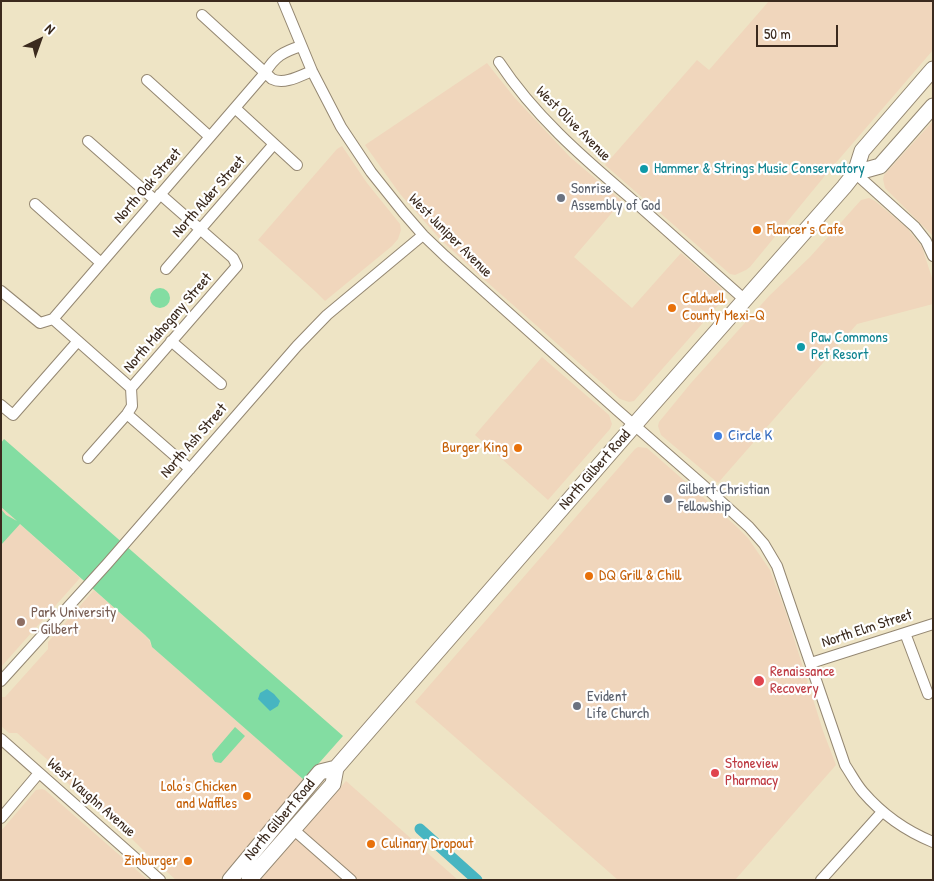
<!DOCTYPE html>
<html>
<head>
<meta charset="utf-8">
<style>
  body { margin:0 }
  #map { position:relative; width:934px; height:881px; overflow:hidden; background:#eee4c5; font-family:"Patrick Hand",sans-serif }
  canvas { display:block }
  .frame { position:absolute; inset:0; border:2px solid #3b2a1e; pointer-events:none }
  .north { position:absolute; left:15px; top:15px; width:50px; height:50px; -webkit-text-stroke:4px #fff; paint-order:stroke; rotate:42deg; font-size:14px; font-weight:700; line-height:20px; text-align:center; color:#3b2a1e }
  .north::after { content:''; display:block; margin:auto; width:18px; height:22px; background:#3b2a1e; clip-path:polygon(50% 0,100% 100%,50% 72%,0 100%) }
  .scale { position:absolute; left:756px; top:25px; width:82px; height:22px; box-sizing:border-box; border:2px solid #3b2a1e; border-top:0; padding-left:6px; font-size:15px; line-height:18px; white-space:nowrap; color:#3b2a1e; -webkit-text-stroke:4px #fff; paint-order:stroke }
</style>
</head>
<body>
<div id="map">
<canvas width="934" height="881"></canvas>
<div class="frame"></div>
<div class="north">N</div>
<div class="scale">50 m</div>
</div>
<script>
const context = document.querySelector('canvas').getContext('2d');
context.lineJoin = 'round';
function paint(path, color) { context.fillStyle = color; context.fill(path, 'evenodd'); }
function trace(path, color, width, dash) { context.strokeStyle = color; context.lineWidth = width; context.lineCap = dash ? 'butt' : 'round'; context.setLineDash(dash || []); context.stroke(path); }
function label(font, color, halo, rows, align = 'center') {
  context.font = font + ' "Patrick Hand",sans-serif'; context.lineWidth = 4.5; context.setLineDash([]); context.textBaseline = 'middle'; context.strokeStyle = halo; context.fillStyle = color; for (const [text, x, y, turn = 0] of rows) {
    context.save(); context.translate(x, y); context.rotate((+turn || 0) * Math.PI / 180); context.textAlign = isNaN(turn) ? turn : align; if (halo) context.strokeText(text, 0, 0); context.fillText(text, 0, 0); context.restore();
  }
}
const built = new Path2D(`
  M 769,1 L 933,1 L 933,50 L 828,172 L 750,267 L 746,270 L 735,275 L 730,274 L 605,165 L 697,60 L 709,70 Z
  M 487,63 L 514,97 L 570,157 L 622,201 L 574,257 L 632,308 L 681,253 L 721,288 L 724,293 L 723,300 L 634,401 L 629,402 L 620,399 L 479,275 L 440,239 L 400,194 L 365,145 Z
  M 933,121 L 933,236 L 885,188 L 883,179 L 884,175 Z
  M 342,146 L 367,183 L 400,224 L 401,230 L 398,239 L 392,246 L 325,301 L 316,292 L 258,240 L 337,149 Z
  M 869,198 L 875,201 L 907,228 L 922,247 L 933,281 L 933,304 L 857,324 L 718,483 L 661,435 L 658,426 L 659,422 L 691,383 L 769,296 L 810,257 L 861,200 Z
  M 542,357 L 609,415 L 612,424 L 610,429 L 548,500 L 475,435 Z
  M 638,447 L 647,448 L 736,526 L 748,538 L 770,570 L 786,613 L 823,731 L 836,765 L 735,880 L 618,880 L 415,702 L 601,488 L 635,449 Z
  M 1,507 L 80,578 L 1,667 Z
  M 94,590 L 145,635 L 149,640 L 152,647 L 304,780 L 219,880 L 176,880 L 148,855 L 131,838 L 50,768 L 50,762 L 17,733 L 9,733 L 1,726 L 1,697 L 5,697 L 48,649 L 48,642 Z
  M 346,781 L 458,880 L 260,880 Z
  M 42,789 L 45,790 L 148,880 L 1,880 L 1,831 L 36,790 Z`);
const green = new Path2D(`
  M150 298a10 10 0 1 1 20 0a10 10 0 1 1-20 0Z
  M 4,439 L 343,736 L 304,780 L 152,647 L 150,640 L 145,635 L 20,524 L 1,545 L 1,509 L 6,515 L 17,521 L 1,507 L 1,443 Z
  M 235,727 L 245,736 L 221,763 L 215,762 L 213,759 L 212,754 Z`);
const water = new Path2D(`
  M 267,689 L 274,694 L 280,701 L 278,706 L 270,711 L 258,699 L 260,693 Z`);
const canal = new Path2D(`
  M 420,829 L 477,880`);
const minor = new Path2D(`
  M 283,1 L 312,71 L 341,127 L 371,172 L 403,212 L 423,235 L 445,256 L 617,410 L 704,486 L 749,527 L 764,544 L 777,566 L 845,765 C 851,774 856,784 863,792 C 882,814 906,831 933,842
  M 202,15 L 272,79 C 284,85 300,76 312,71
  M 499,62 C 534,115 581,156 628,196 C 667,231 706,265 745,300
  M 147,80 L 210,137
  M 235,108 L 297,165
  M 88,141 L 155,200
  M 855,173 L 915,227 L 926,241 L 933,256
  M 35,204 L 101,263
  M 166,269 L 274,144
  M 1,291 L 40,323 L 53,319
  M 53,319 L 265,73 C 275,56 283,52 301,46
  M 53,319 L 131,388 L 132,406 L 127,414 L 88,458
  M 171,341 L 221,384
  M 131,388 L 237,266 L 233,258 L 160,194
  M 1,405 L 13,415 L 78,341
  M 127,414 L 190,469
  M 905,633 L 928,694
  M 811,663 L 933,624
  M 1,681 L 107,564 L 297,346 L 327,315 L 423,235
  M 1,739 L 160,880
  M 1,818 L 39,773
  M 294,830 L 351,880
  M 821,880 L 882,812`);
const primary = new Path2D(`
  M 855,173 L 880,166 L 933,106
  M 230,880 L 320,772 L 336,768
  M 249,880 L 333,784 L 336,768 L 644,414 L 844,187 L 855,173 L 862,151 L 933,69`);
const markers = [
  [644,169,5,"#0f9aa8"],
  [561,198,5,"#6b7280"],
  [757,230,5,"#e8710a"],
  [672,308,5,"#e8710a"],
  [801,347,5,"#0f9aa8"],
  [718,436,5,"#3f7fe0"],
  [518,448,5,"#e8710a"],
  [668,499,5,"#6b7280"],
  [589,576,5,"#e8710a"],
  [21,622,5,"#8d6e63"],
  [759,681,6,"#e0444e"],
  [577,706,5,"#6b7280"],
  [715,773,5,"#e0444e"],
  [247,796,5,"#e8710a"],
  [371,844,5,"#e8710a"],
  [188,861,5,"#e8710a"]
];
const streetNames = [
  ["West Olive Avenue",573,124,45],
  ["North Oak Street",148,186,-49],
  ["North Alder Street",209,197,-49],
  ["West Juniper Avenue",450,236,45],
  ["North Mahogany Street",168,323,-49],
  ["North Ash Street",194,441,-49],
  ["North Gilbert Road",595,470,-49],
  ["North Elm Street",867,629,-18],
  ["West Vaughn Avenue",91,798,41],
  ["North Gilbert Road",280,820,-50]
];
const cultureNames = [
  ["Hammer & Strings Music Conservatory",654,169],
  ["Paw Commons",811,338],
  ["Pet Resort",811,355]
];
const worshipNames = [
  ["Sonrise",571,189],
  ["Assembly of God",571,206],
  ["Gilbert Christian",678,490],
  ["Fellowship",678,507],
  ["Evident",587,697],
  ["Life Church",587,714]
];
const foodNames = [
  ["Flancer's Cafe",767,230],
  ["Caldwell",682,299],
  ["County Mexi-Q",682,316],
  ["Burger King",508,448,"right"],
  ["DQ Grill & Chill",599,576],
  ["Lolo's Chicken",237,787,"right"],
  ["and Waffles",237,804,"right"],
  ["Culinary Dropout",381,844],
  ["Zinburger",178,861,"right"]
];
const shopNames = [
  ["Circle K",728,436]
];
const educationNames = [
  ["Park University",31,613],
  ["- Gilbert",31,630]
];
const healthNames = [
  ["Renaissance",770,672],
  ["Recovery",770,689],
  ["Stoneview",725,764],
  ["Pharmacy",725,781]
];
paint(built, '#f0d6bc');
paint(green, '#83dda2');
paint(water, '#47b5c1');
trace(canal, '#47b5c1', 11);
trace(minor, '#948772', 12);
trace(primary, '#948772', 17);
trace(minor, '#fff', 10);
trace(primary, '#fff', 15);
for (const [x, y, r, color] of markers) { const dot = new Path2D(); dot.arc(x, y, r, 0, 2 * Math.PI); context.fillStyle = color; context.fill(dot); trace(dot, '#fff', 2); }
label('15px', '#3b2a1e', '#fff', streetNames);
label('15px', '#0d838f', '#fff', cultureNames, 'left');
label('15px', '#5b616d', '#fff', worshipNames, 'left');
label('15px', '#c56008', '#fff', foodNames, 'left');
label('15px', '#366cbe', '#fff', shopNames, 'left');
label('15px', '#785e54', '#fff', educationNames, 'left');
label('15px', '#be3a42', '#fff', healthNames, 'left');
</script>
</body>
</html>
